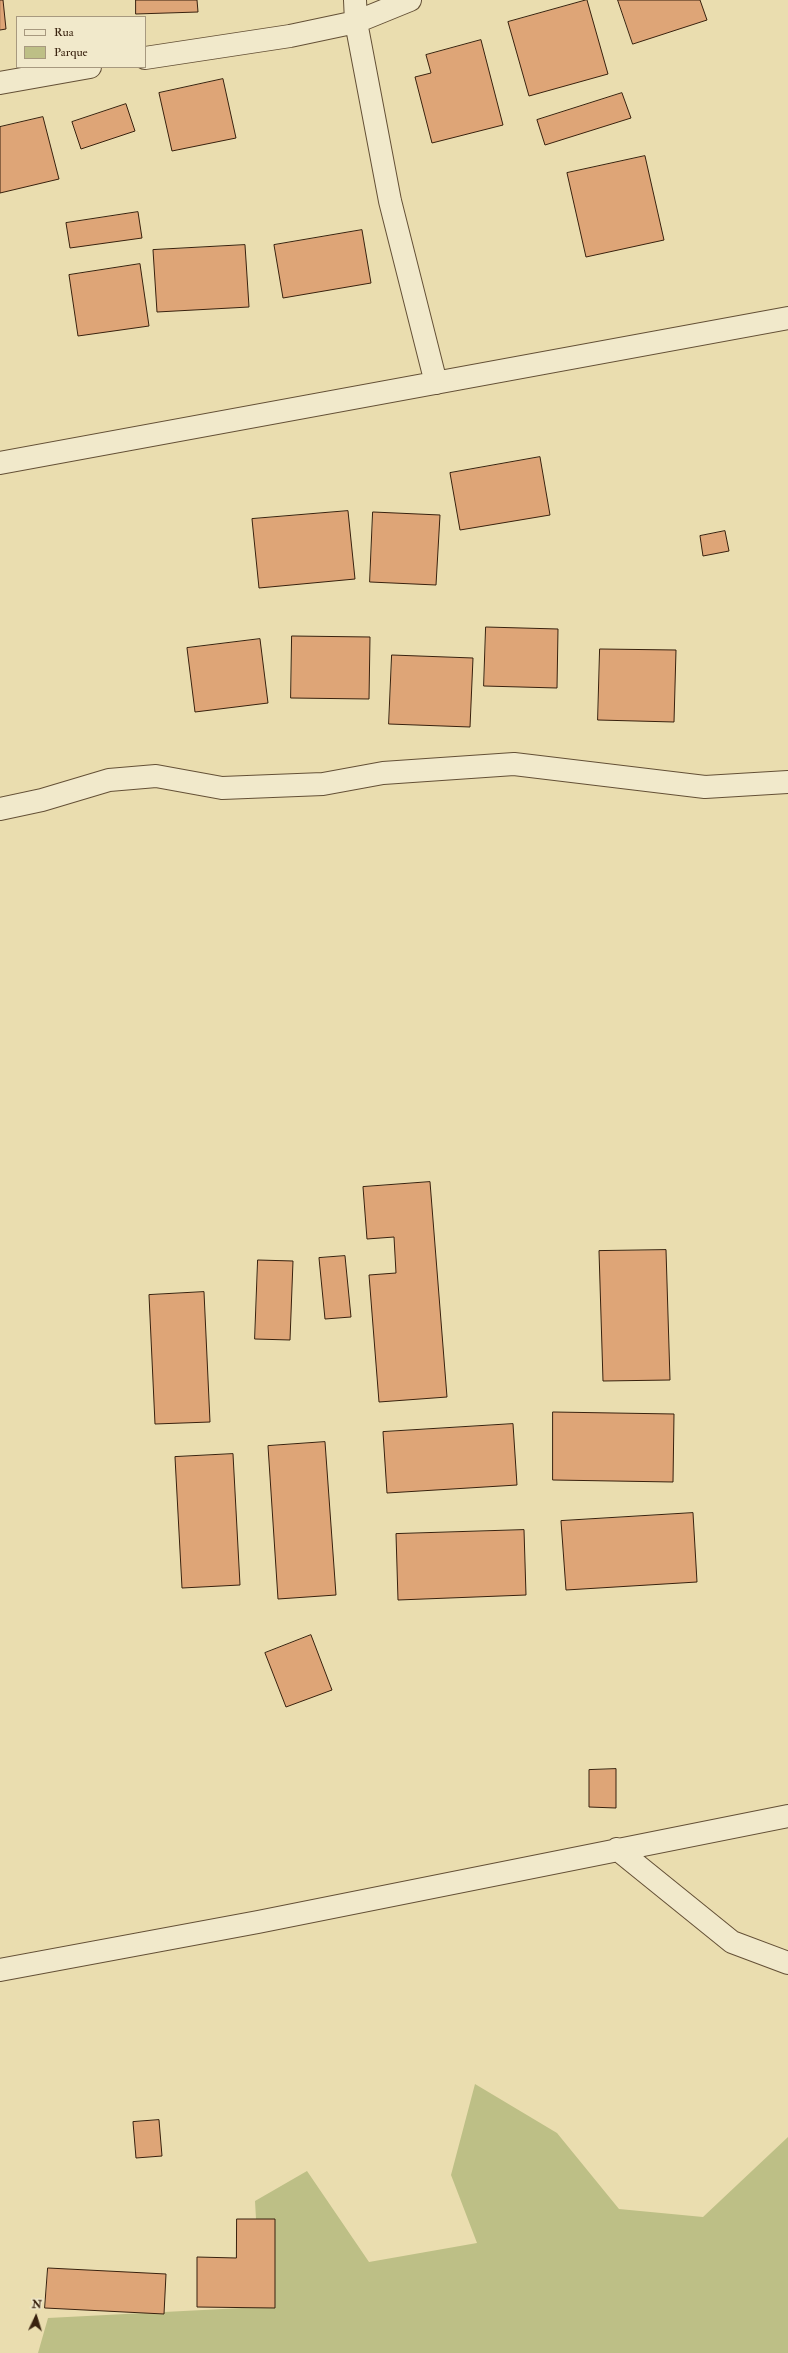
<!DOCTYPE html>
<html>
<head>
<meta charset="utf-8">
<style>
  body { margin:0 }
  #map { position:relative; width:788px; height:2353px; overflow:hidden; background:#eaddaf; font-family:"IM FELL Double Pica",serif }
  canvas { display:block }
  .legend { position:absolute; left:16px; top:16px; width:130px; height:52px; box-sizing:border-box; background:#f1e9cb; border:1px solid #a7997f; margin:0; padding:5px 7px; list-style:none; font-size:12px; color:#38210e }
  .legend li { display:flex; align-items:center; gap:8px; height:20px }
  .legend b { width:20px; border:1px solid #a7997f }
  .north { position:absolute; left:16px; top:2297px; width:40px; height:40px; -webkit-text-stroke:3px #f1e9cb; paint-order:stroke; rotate:4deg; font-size:11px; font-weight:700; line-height:16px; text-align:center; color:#38210e }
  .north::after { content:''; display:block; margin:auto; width:14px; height:18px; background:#38210e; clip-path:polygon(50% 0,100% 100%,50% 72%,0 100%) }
</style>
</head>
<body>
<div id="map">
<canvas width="788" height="2353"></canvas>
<ul class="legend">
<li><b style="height:5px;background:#f1e9cb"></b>Rua</li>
<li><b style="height:11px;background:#bdbf86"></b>Parque</li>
</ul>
<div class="north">N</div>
</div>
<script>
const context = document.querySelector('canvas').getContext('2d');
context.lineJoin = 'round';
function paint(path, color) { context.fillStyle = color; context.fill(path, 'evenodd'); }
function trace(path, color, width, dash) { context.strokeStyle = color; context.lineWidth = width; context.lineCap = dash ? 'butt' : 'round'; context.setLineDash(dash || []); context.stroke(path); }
const green = new Path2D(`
  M 475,2084 L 557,2133 L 619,2209 L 703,2217 L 788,2137 L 788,2353 L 38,2353 L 48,2318 L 261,2307 L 255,2201 L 307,2171 L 369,2262 L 477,2243 L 451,2175 Z`);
const building = new Path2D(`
  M 0,0 L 3,0 L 6,29 L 0,30 Z
  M 136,0 L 197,0 L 198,12 L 136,14 Z
  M 587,0 L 608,74 L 529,96 L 508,22 Z
  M 618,0 L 700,0 L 707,20 L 633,44 Z
  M 481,40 L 503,125 L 432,143 L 415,77 L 431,73 L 426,55 Z
  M 223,79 L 236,138 L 172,151 L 159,93 Z
  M 622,93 L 631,118 L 545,145 L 537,120 Z
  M 126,104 L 135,131 L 81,149 L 72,122 Z
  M 43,117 L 59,179 L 0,193 L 0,127 Z
  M 645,156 L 664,240 L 586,257 L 567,173 Z
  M 138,212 L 142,238 L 70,248 L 66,223 Z
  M 362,230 L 371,283 L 283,298 L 274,245 Z
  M 245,245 L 249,307 L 157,312 L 153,250 Z
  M 140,264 L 149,326 L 78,336 L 69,275 Z
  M 540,457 L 550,515 L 460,530 L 450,473 Z
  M 348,511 L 355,579 L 259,588 L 252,519 Z
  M 373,512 L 440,515 L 436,585 L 370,582 Z
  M 725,531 L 729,551 L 703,556 L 700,536 Z
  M 486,627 L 558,629 L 557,688 L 484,686 Z
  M 292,636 L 370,637 L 369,699 L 291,698 Z
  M 260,639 L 268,703 L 195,712 L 187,648 Z
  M 600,649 L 676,650 L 674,722 L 598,720 Z
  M 392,655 L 473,658 L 470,727 L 389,724 Z
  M 430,1182 L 447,1397 L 379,1402 L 369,1275 L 396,1273 L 394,1237 L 367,1239 L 363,1187 Z
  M 666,1250 L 670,1380 L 603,1381 L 599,1251 Z
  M 345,1256 L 351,1317 L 325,1319 L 319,1258 Z
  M 258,1260 L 293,1261 L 290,1340 L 255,1339 Z
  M 204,1292 L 210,1422 L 155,1424 L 149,1295 Z
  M 553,1412 L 674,1414 L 673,1482 L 553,1480 Z
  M 513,1424 L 517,1485 L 387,1493 L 383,1432 Z
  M 325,1442 L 336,1595 L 278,1599 L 268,1446 Z
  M 233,1454 L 240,1585 L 182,1588 L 175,1457 Z
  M 693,1513 L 697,1582 L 566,1590 L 561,1521 Z
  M 524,1530 L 526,1595 L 398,1600 L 396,1534 Z
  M 311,1635 L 332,1690 L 286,1707 L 265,1653 Z
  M 616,1769 L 616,1808 L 589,1807 L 589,1770 Z
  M 159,2120 L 162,2156 L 136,2158 L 133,2122 Z
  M 237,2219 L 275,2219 L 275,2308 L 197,2307 L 197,2257 L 236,2258 Z
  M 48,2268 L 166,2274 L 164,2314 L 45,2308 Z`);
const minor = new Path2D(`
  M 355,0 L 356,22 L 390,201 L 436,383
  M 145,58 L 290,36 L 356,22 L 410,0
  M 0,83 L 90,67
  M 0,463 L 788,318
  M 0,809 L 42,800 L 109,780 L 156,776 L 222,788 L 323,784 L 383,773 L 514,764 L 705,787 L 788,782
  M 617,1849 L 732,1942 L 788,1963
  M 0,1970 L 258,1922 L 788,1816`);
paint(green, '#bdbf86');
paint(building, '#dea577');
trace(building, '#38210e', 1);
trace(minor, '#645036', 24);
trace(minor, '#f1e9cb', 22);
</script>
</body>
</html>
